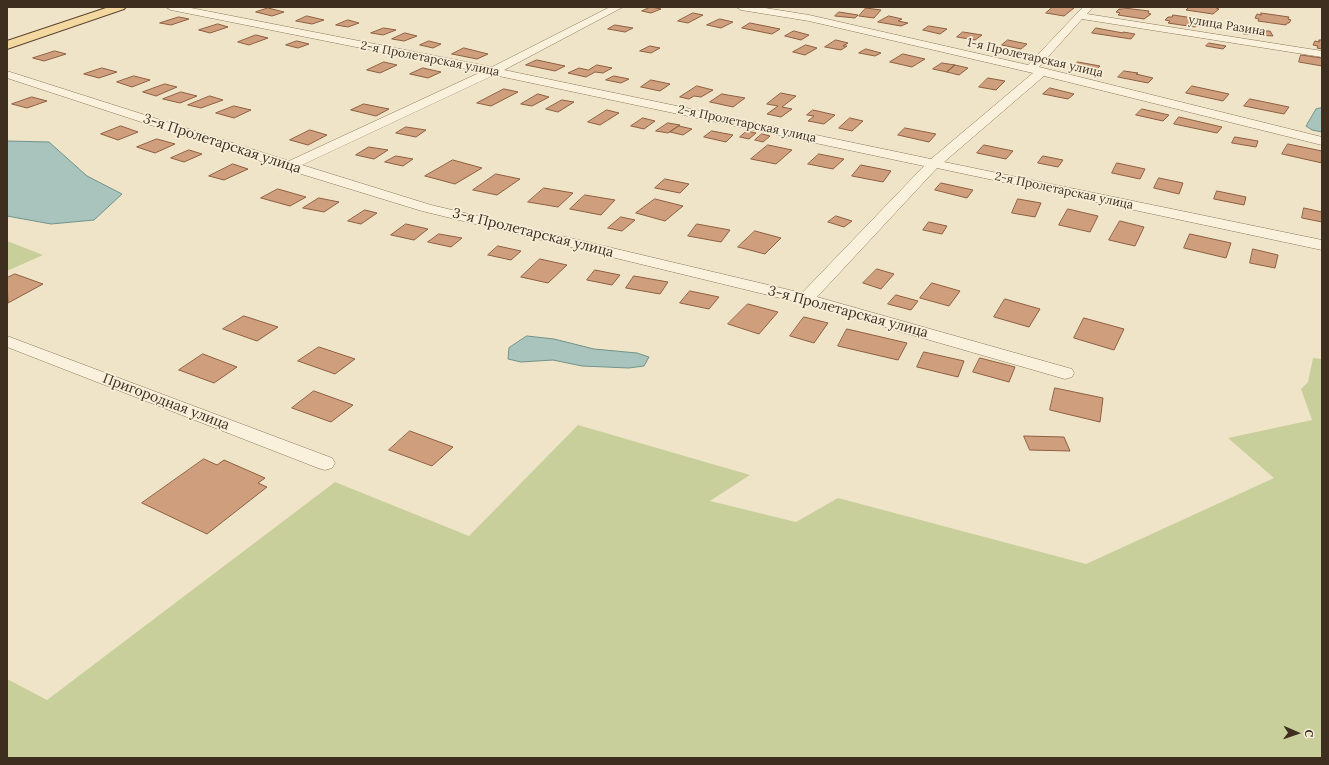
<!DOCTYPE html>
<html>
<head>
<meta charset="utf-8">
<style>
  body { margin:0 }
  #map { position:relative; width:1329px; height:765px; overflow:hidden; background:#f0e4c8; font-family:Lora,serif }
  canvas { display:block }
  .frame { position:absolute; inset:0; border:8px solid #3d2e20; pointer-events:none }
  .north { position:absolute; left:1277px; top:713px; width:40px; height:40px; -webkit-text-stroke:3px #f7eed8; paint-order:stroke; rotate:92deg; font-size:11px; font-weight:700; line-height:16px; text-align:center; color:#3d2e20 }
  .north::after { content:''; display:block; margin:auto; width:14px; height:18px; background:#3d2e20; clip-path:polygon(50% 0,100% 100%,50% 72%,0 100%) }
</style>
</head>
<body>
<div id="map">
<canvas width="1329" height="765"></canvas>
<div class="frame"></div>
<div class="north">С</div>
</div>
<script>
const context = document.querySelector('canvas').getContext('2d');
context.lineJoin = 'round';
function paint(path, color) { context.fillStyle = color; context.fill(path, 'evenodd'); }
function trace(path, color, width, dash) { context.strokeStyle = color; context.lineWidth = width; context.lineCap = dash ? 'butt' : 'round'; context.setLineDash(dash || []); context.stroke(path); }
function label(font, color, halo, rows, align = 'center') {
  context.font = font + ' Lora,serif'; context.lineWidth = 3.5; context.setLineDash([]); context.textBaseline = 'middle'; context.strokeStyle = halo; context.fillStyle = color; for (const [text, x, y, turn = 0] of rows) {
    context.save(); context.translate(x, y); context.rotate((+turn || 0) * Math.PI / 180); context.textAlign = isNaN(turn) ? turn : align; if (halo) context.strokeText(text, 0, 0); context.fillText(text, 0, 0); context.restore();
  }
}
const green = new Path2D(`
  M 7,241 L 43,255 L 7,271 Z
  M 1313,358 L 1322,359 L 1322,758 L 7,758 L 7,679 L 47,700 L 335,482 L 469,536 L 578,425 L 750,475 L 710,501 L 796,522 L 838,498 L 1086,564 L 1274,478 L 1228,438 L 1312,420 L 1301,389 L 1308,382 Z`);
const water = new Path2D(`
  M 1322,108 L 1322,132 L 1312,130 L 1306,126 L 1316,109 Z
  M 7,141 L 49,142 L 87,176 L 122,194 L 94,220 L 51,224 L 7,216 Z
  M 527,336 L 554,339 L 594,349 L 637,353 L 649,357 L 644,366 L 629,368 L 582,366 L 553,360 L 521,362 L 508,359 L 509,348 Z`);
const building = new Path2D(`
  M 651,7 L 661,9 L 651,13 L 642,11 Z
  M 1053,7 L 1069,7 L 1074,8 L 1064,16 L 1046,13 Z
  M 1184,7 L 1217,7 L 1216,8 L 1219,9 L 1213,14 L 1186,10 L 1188,8 Z
  M 268,8 L 284,12 L 272,16 L 256,12 Z
  M 866,8 L 881,10 L 874,18 L 859,16 Z
  M 1124,8 L 1149,11 L 1148,13 L 1151,14 L 1144,19 L 1118,15 L 1120,13 L 1116,12 L 1119,9 L 1122,9 Z
  M 839,12 L 858,15 L 855,18 L 835,16 Z
  M 693,13 L 703,15 L 688,23 L 678,21 Z
  M 1261,13 L 1289,17 L 1288,19 L 1291,20 L 1289,23 L 1287,23 L 1286,25 L 1258,21 L 1259,19 L 1255,18 L 1257,14 L 1261,15 Z
  M 1173,15 L 1200,19 L 1199,21 L 1201,22 L 1195,27 L 1168,23 L 1170,21 L 1165,20 L 1168,17 L 1172,17 Z
  M 307,16 L 324,20 L 312,24 L 296,21 Z
  M 889,16 L 902,19 L 898,21 L 908,23 L 901,26 L 878,22 Z
  M 179,17 L 189,19 L 171,25 L 160,23 Z
  M 720,19 L 733,22 L 721,28 L 707,25 Z
  M 348,20 L 359,23 L 348,27 L 336,25 Z
  M 750,23 L 780,29 L 772,34 L 742,28 Z
  M 218,24 L 228,27 L 210,33 L 199,30 Z
  M 615,25 L 633,28 L 625,32 L 608,29 Z
  M 929,26 L 947,29 L 940,34 L 923,30 Z
  M 1241,27 L 1265,29 L 1266,31 L 1270,31 L 1273,36 L 1244,34 Z
  M 384,28 L 396,30 L 383,35 L 371,33 Z
  M 1096,28 L 1123,33 L 1123,32 L 1135,34 L 1131,39 L 1092,33 Z
  M 794,31 L 809,35 L 801,40 L 785,36 Z
  M 963,32 L 982,35 L 975,40 L 957,37 Z
  M 405,33 L 417,36 L 404,41 L 392,39 Z
  M 256,35 L 268,38 L 249,45 L 238,42 Z
  M 836,40 L 848,43 L 843,46 L 847,46 L 841,50 L 825,47 Z
  M 1008,40 L 1027,44 L 1021,49 L 1002,45 Z
  M 1319,40 L 1322,40 L 1322,49 L 1317,48 L 1318,46 L 1313,45 L 1315,41 L 1319,42 Z
  M 297,41 L 309,44 L 298,48 L 286,45 Z
  M 429,41 L 441,44 L 433,48 L 420,45 Z
  M 1209,43 L 1226,46 L 1223,49 L 1206,46 Z
  M 806,45 L 817,48 L 805,55 L 793,52 Z
  M 650,46 L 660,48 L 651,53 L 640,51 Z
  M 464,48 L 488,54 L 477,59 L 452,54 Z
  M 866,49 L 881,53 L 875,56 L 859,53 Z
  M 55,51 L 66,54 L 44,61 L 33,58 Z
  M 903,54 L 925,59 L 912,67 L 890,62 Z
  M 1301,55 L 1322,58 L 1322,66 L 1299,62 Z
  M 537,60 L 565,66 L 555,71 L 526,65 Z
  M 384,62 L 397,65 L 380,73 L 367,70 Z
  M 1078,62 L 1100,66 L 1095,71 L 1072,67 Z
  M 942,63 L 955,65 L 947,72 L 933,69 Z
  M 597,65 L 612,68 L 603,73 L 595,72 L 586,77 L 568,73 L 579,68 L 588,70 Z
  M 955,65 L 968,68 L 959,75 L 947,72 Z
  M 102,68 L 117,72 L 99,78 L 84,74 Z
  M 423,68 L 441,72 L 428,78 L 410,74 Z
  M 1124,71 L 1138,73 L 1136,74 L 1153,78 L 1148,83 L 1118,77 Z
  M 134,76 L 150,80 L 132,87 L 117,82 Z
  M 614,76 L 629,79 L 621,83 L 606,80 Z
  M 988,78 L 1005,81 L 996,90 L 979,87 Z
  M 651,80 L 670,84 L 660,91 L 641,87 Z
  M 165,84 L 177,87 L 156,96 L 143,92 Z
  M 697,86 L 713,90 L 701,97 L 694,96 L 689,99 L 680,97 Z
  M 1192,86 L 1229,94 L 1223,101 L 1186,93 Z
  M 1050,88 L 1074,94 L 1068,99 L 1043,94 Z
  M 504,89 L 518,92 L 491,106 L 477,103 Z
  M 181,92 L 197,96 L 180,103 L 163,99 Z
  M 781,93 L 796,96 L 782,107 L 792,109 L 781,117 L 767,114 L 778,106 L 767,104 Z
  M 538,94 L 549,97 L 532,106 L 521,104 Z
  M 722,94 L 745,98 L 733,107 L 710,102 Z
  M 210,96 L 223,100 L 201,108 L 188,105 Z
  M 32,97 L 47,101 L 27,108 L 12,104 Z
  M 1250,99 L 1289,107 L 1284,114 L 1244,106 Z
  M 562,100 L 574,102 L 558,112 L 546,109 Z
  M 364,104 L 389,109 L 376,116 L 351,110 Z
  M 234,106 L 251,110 L 234,118 L 216,113 Z
  M 1142,109 L 1169,115 L 1163,121 L 1136,115 Z
  M 607,110 L 619,113 L 600,125 L 588,122 Z
  M 813,110 L 835,115 L 824,124 L 808,121 L 814,116 L 807,115 Z
  M 1179,117 L 1222,127 L 1217,133 L 1174,124 Z
  M 643,118 L 655,121 L 644,129 L 631,126 Z
  M 850,118 L 863,121 L 852,131 L 839,128 Z
  M 668,123 L 680,125 L 668,133 L 656,131 Z
  M 121,126 L 138,132 L 118,140 L 101,134 Z
  M 679,126 L 692,129 L 683,135 L 670,132 Z
  M 406,127 L 426,130 L 416,137 L 396,133 Z
  M 905,128 L 936,134 L 929,142 L 898,135 Z
  M 310,130 L 327,135 L 308,145 L 290,140 Z
  M 712,131 L 733,135 L 726,142 L 704,137 Z
  M 747,131 L 756,133 L 749,139 L 740,137 Z
  M 762,134 L 770,136 L 763,142 L 755,140 Z
  M 1235,137 L 1258,141 L 1256,147 L 1232,143 Z
  M 157,139 L 175,144 L 155,153 L 137,147 Z
  M 1288,144 L 1322,151 L 1322,163 L 1282,154 Z
  M 768,145 L 792,150 L 776,164 L 751,159 Z
  M 984,145 L 1013,151 L 1006,159 L 977,153 Z
  M 369,147 L 388,150 L 374,159 L 356,155 Z
  M 189,150 L 202,154 L 184,162 L 171,158 Z
  M 819,154 L 844,159 L 833,169 L 808,164 Z
  M 396,156 L 413,159 L 403,166 L 385,162 Z
  M 1043,156 L 1063,160 L 1058,167 L 1038,163 Z
  M 453,160 L 482,168 L 455,184 L 425,176 Z
  M 1117,163 L 1145,169 L 1140,179 L 1112,173 Z
  M 233,164 L 248,169 L 224,180 L 209,176 Z
  M 861,165 L 891,171 L 883,182 L 852,176 Z
  M 496,174 L 520,179 L 497,195 L 473,190 Z
  M 1159,178 L 1183,183 L 1179,194 L 1154,188 Z
  M 665,179 L 689,184 L 680,193 L 655,188 Z
  M 941,183 L 973,190 L 967,198 L 935,190 Z
  M 544,188 L 573,193 L 558,207 L 528,202 Z
  M 278,189 L 306,197 L 290,206 L 261,198 Z
  M 1217,191 L 1246,197 L 1244,205 L 1214,199 Z
  M 585,195 L 615,200 L 601,215 L 570,209 Z
  M 319,198 L 339,202 L 324,212 L 303,208 Z
  M 655,199 L 683,206 L 665,221 L 636,213 Z
  M 1018,199 L 1041,203 L 1035,217 L 1012,213 Z
  M 1304,208 L 1322,212 L 1322,222 L 1302,218 Z
  M 1068,209 L 1098,216 L 1090,232 L 1059,225 Z
  M 365,210 L 377,213 L 361,224 L 348,221 Z
  M 836,216 L 852,221 L 844,227 L 828,222 Z
  M 621,217 L 635,220 L 622,231 L 608,228 Z
  M 1120,221 L 1144,227 L 1135,246 L 1109,240 Z
  M 929,222 L 947,226 L 942,234 L 923,230 Z
  M 406,224 L 428,229 L 414,240 L 391,235 Z
  M 697,224 L 730,230 L 721,242 L 688,236 Z
  M 755,231 L 781,238 L 765,254 L 738,247 Z
  M 439,234 L 462,238 L 451,247 L 428,242 Z
  M 1190,234 L 1231,243 L 1226,258 L 1184,248 Z
  M 498,246 L 521,251 L 511,260 L 488,255 Z
  M 1253,249 L 1278,255 L 1275,268 L 1250,263 Z
  M 540,259 L 567,265 L 548,283 L 521,277 Z
  M 877,269 L 894,274 L 881,289 L 863,283 Z
  M 595,270 L 620,275 L 612,285 L 587,280 Z
  M 15,274 L 43,284 L 8,303 L 7,278 Z
  M 634,276 L 668,282 L 660,294 L 626,288 Z
  M 932,283 L 960,291 L 949,306 L 920,298 Z
  M 690,291 L 719,297 L 709,309 L 680,303 Z
  M 896,295 L 918,301 L 911,310 L 888,304 Z
  M 1005,299 L 1040,309 L 1029,327 L 994,317 Z
  M 748,304 L 778,312 L 759,334 L 728,324 Z
  M 244,316 L 278,327 L 257,341 L 223,329 Z
  M 804,317 L 828,323 L 814,343 L 790,336 Z
  M 1084,318 L 1124,329 L 1114,350 L 1074,338 Z
  M 847,329 L 907,343 L 898,360 L 838,346 Z
  M 319,347 L 355,359 L 335,374 L 298,361 Z
  M 924,352 L 964,361 L 958,377 L 917,367 Z
  M 203,354 L 237,367 L 214,383 L 179,370 Z
  M 980,358 L 1015,367 L 1009,382 L 973,372 Z
  M 1055,388 L 1103,398 L 1100,422 L 1050,410 Z
  M 314,391 L 353,405 L 331,422 L 292,408 Z
  M 410,431 L 453,447 L 432,466 L 389,450 Z
  M 1024,436 L 1064,437 L 1070,451 L 1030,450 Z
  M 204,459 L 217,465 L 224,460 L 265,478 L 258,483 L 267,487 L 207,534 L 142,503 Z`);
const street = new Path2D(`
  M 166,7 L 186,7 L 492,67 L 610,7 L 623,7 L 504,70 L 931,159 L 1033,73 L 809,21 L 741,10 L 736,7 L 759,7 L 809,15 L 1028,65 L 1083,7 L 1093,7 L 1087,14 L 1322,51 L 1322,57 L 1082,19 L 1039,67 L 1322,137 L 1322,145 L 1044,76 L 944,162 L 1322,240 L 1322,250 L 937,168 L 817,297 L 1072,369 L 1074,373 L 1072,377 L 1065,379 L 801,303 L 422,211 L 285,169 L 7,78 L 7,71 L 289,161 L 481,72 L 171,10 ZM 494,75 L 924,166 L 802,293 L 431,205 L 302,165 Z
  M 7,336 L 332,458 L 335,463 L 332,468 L 325,470 L 318,468 L 7,347 Z`);
const primary = new Path2D(`
  M 109,7 L 126,7 L 124,9 L 7,49 L 7,41 Z`);
const farStreetnames = [
  ["улица Разина",1227,26,9],
  ["1-я Пролетарская улица",1035,58,13],
  ["2-я Пролетарская улица",430,59,11],
  ["2-я Пролетарская улица",747,124,12],
  ["2-я Пролетарская улица",1064,191,12]
];
const streetNames = [
  ["3-я Пролетарская улица",222,144,18],
  ["3-я Пролетарская улица",533,233,14],
  ["3-я Пролетарская улица",848,312,15],
  ["Пригородная улица",166,402,21]
];
paint(green, '#c9cf9b');
paint(water, '#a9c4bc');
trace(water, '#6f938a', 1);
paint(building, '#cf9f7d');
trace(building, '#8d5f41', 1);
trace(street, '#8d765c', 1);
trace(primary, '#5b4430', 2);
paint(street, '#faf1dc');
paint(primary, '#f3d9a0');
label('12px', '#3d2e20', '#f7eed8', farStreetnames);
label('14px', '#3d2e20', '#f7eed8', streetNames);
</script>
</body>
</html>
